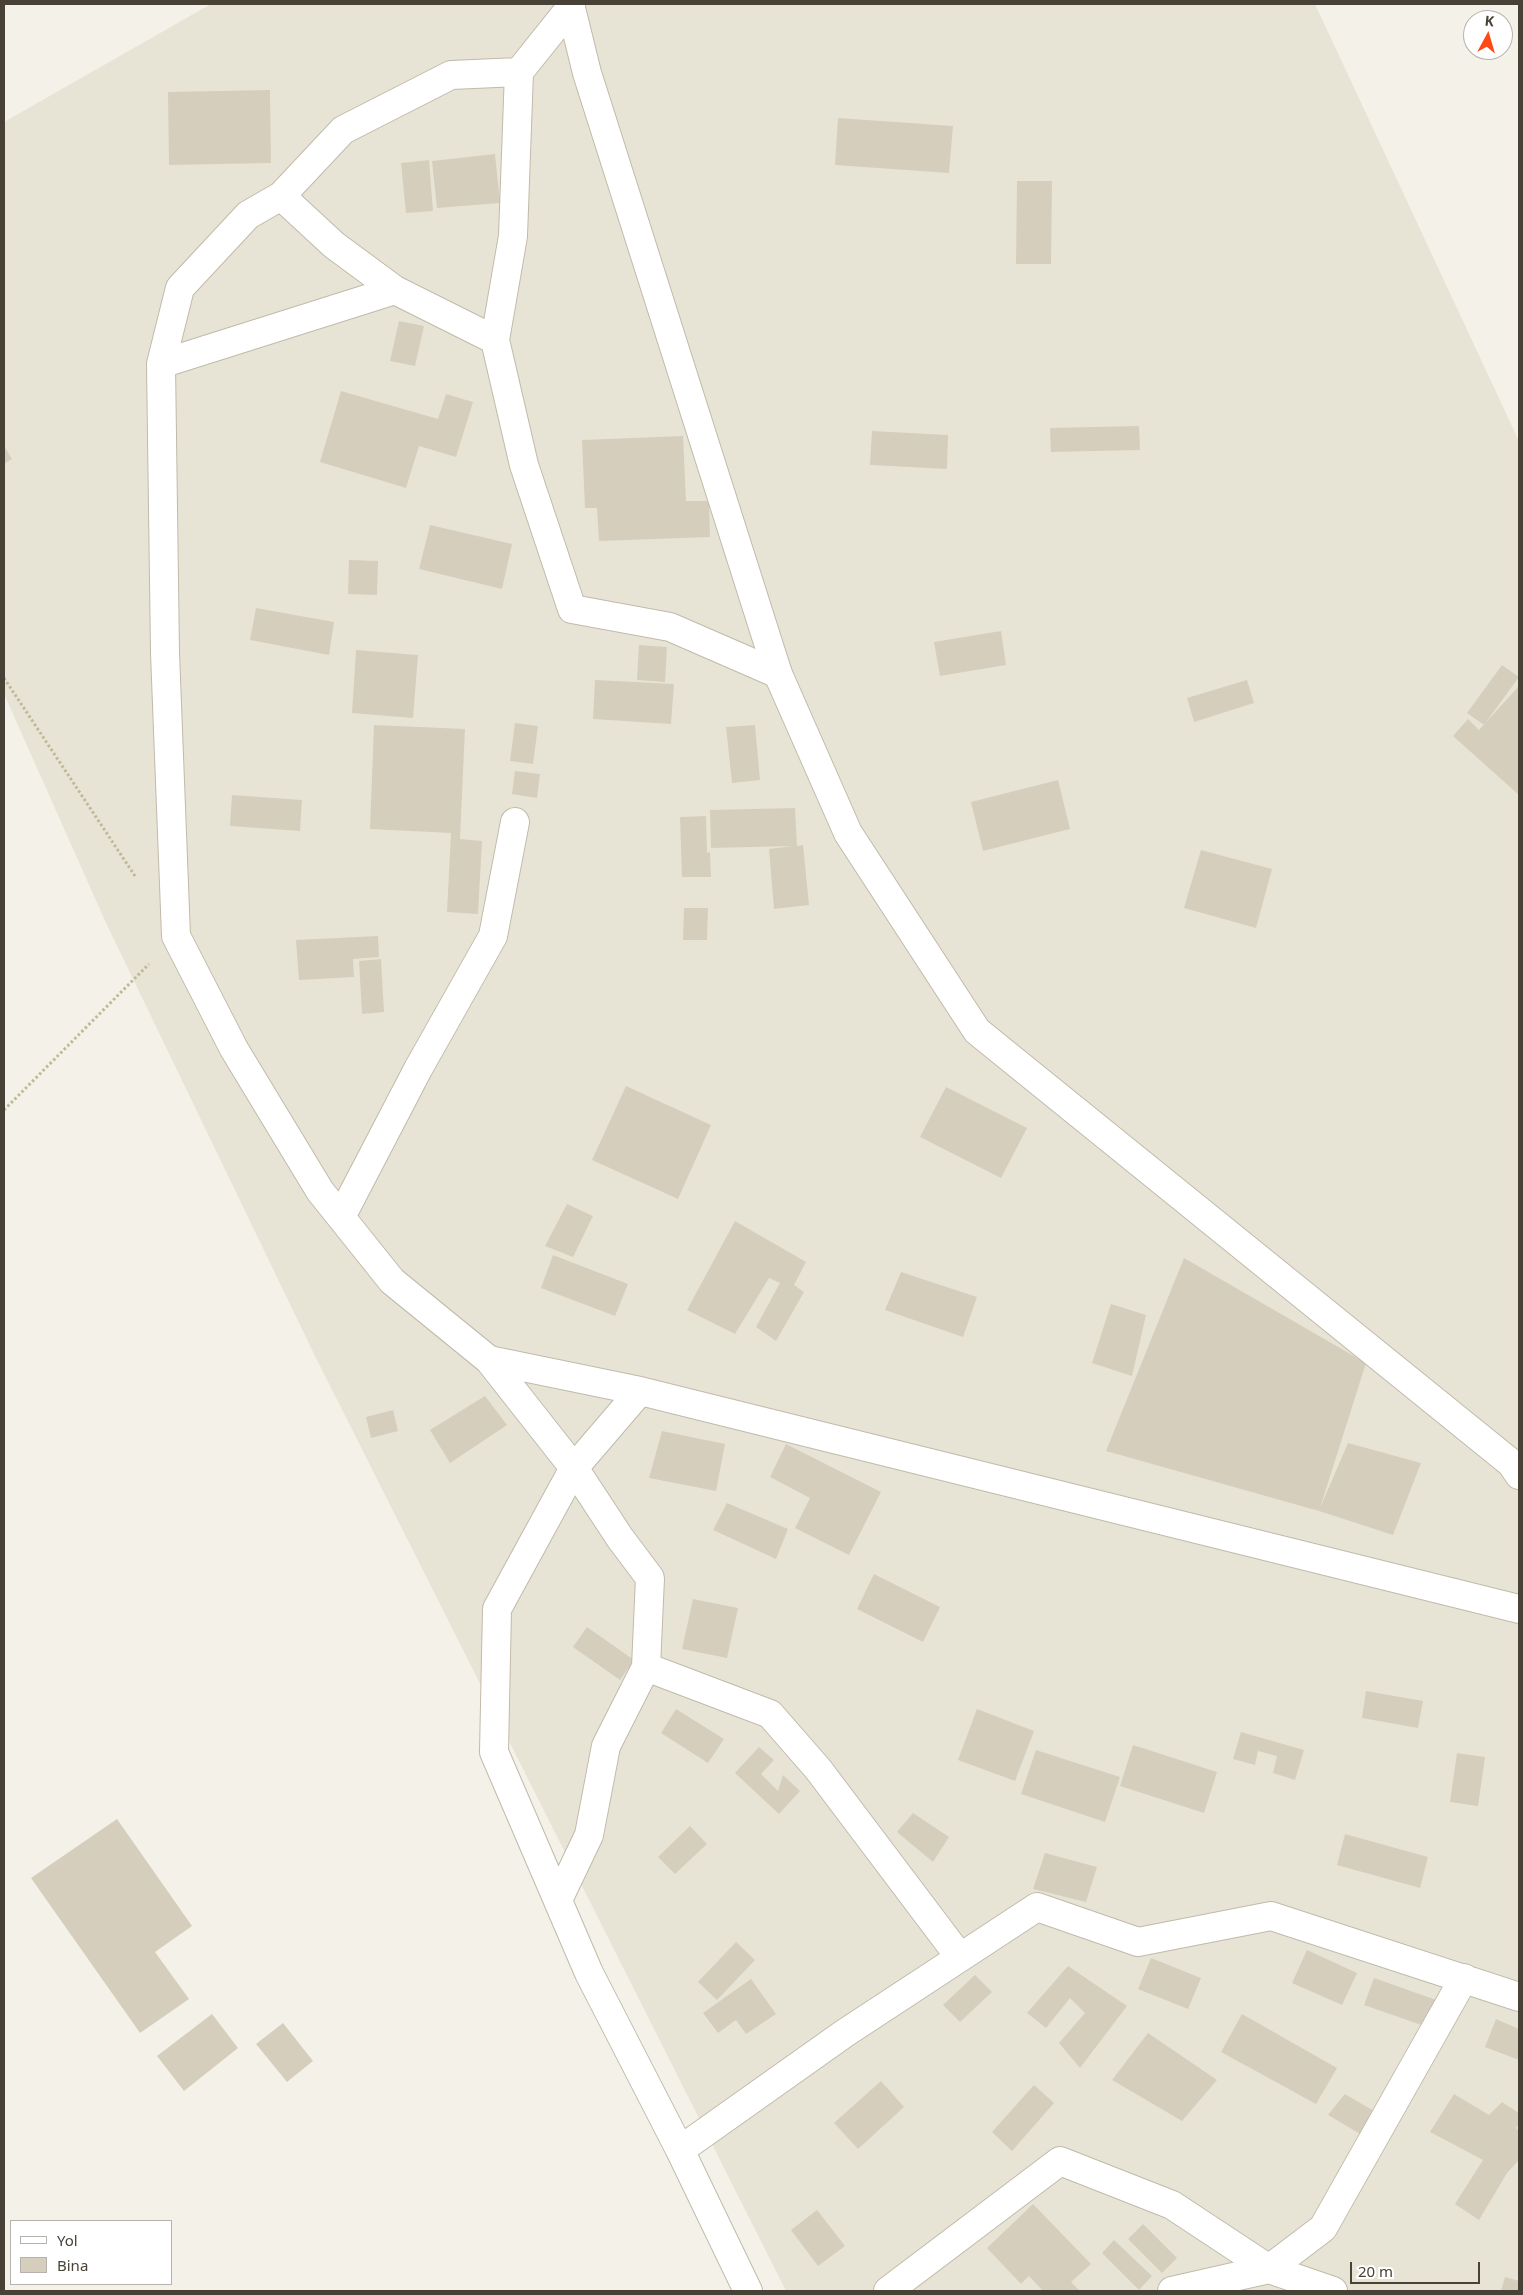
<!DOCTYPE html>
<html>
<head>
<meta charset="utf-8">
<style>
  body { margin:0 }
  #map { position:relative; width:1523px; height:2295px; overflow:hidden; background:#f4f1e8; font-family:"Noto Sans",sans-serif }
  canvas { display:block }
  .frame { position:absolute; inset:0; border:5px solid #484236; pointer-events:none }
  .legend { position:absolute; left:10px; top:2220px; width:162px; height:65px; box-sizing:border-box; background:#fff; border:1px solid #b6b3af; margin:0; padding:6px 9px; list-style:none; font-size:15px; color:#484236 }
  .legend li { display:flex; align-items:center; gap:10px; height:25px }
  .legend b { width:25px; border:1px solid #b6b3af }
  .north { position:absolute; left:1463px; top:10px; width:50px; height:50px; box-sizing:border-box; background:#fff; border:1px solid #b6b3af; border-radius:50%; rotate:6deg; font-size:14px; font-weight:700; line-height:20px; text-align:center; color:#484236 }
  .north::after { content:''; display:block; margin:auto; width:18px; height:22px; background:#ff4914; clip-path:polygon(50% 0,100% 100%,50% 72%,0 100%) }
  .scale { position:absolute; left:1350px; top:2262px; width:130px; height:22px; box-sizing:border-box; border:2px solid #484236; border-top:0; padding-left:6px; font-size:15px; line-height:18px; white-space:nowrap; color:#484236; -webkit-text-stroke:4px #fff; paint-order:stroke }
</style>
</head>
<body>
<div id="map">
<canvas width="1523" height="2295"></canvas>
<div class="frame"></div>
<ul class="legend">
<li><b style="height:6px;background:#fff"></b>Yol</li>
<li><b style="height:14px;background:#d6cebd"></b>Bina</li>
</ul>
<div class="north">K</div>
<div class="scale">20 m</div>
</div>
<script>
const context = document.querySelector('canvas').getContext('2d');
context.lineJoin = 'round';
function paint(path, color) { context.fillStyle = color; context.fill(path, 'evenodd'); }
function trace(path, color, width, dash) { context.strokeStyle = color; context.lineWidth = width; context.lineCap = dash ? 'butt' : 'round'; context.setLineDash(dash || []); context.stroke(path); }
const residential = new Path2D(`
  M 211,4 L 1315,4 L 1519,441 L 1519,2291 L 786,2291 L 314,1354 L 106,923 L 4,694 L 4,122 Z`);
const building = new Path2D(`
  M 270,90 L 271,163 L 169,165 L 168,92 Z
  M 838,118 L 953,126 L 949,173 L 835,165 Z
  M 495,154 L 500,203 L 437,208 L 432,161 Z
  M 429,160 L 433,211 L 406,213 L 401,163 Z
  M 1017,181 L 1052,181 L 1051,264 L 1016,264 Z
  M 399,321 L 424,326 L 415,366 L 390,361 Z
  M 341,391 L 438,419 L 446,394 L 473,402 L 456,457 L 419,446 L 406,488 L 320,462 Z
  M 1139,426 L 1140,450 L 1051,452 L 1050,428 Z
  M 872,431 L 948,435 L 947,469 L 870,465 Z
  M 683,436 L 686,501 L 709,501 L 710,537 L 599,541 L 597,508 L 585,508 L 582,440 Z
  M 4,446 L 12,459 L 4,464 Z
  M 430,525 L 512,544 L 502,589 L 419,569 Z
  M 349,560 L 378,561 L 377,595 L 348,594 Z
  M 256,608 L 334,622 L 329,655 L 250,640 Z
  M 1001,631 L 1006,665 L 940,676 L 934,642 Z
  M 639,645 L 667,647 L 665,682 L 637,680 Z
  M 356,650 L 418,655 L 413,718 L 352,713 Z
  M 1502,665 L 1519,677 L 1484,725 L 1467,713 Z
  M 595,680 L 674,684 L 671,724 L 593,719 Z
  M 1247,680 L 1254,703 L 1194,722 L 1187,698 Z
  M 1519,686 L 1519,795 L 1453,736 L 1468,719 L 1479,730 Z
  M 515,723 L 538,726 L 533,764 L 510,761 Z
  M 374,725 L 465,729 L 460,839 L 482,841 L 478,914 L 447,912 L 451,833 L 370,829 Z
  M 755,725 L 760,780 L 732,783 L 726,727 Z
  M 515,771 L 540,774 L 537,798 L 512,794 Z
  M 1058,780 L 1070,829 L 983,851 L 971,802 Z
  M 232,795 L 302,800 L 300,831 L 230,826 Z
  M 795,808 L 797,846 L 803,845 L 809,905 L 774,909 L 769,849 L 792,846 L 711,848 L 710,810 Z
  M 706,816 L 707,853 L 710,852 L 711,877 L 682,877 L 680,817 Z
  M 1201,850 L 1272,869 L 1256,928 L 1184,908 Z
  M 684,908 L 708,908 L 707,940 L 683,940 Z
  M 378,936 L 379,957 L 353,959 L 354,977 L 299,980 L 296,940 Z
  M 381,959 L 384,1012 L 362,1014 L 359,961 Z
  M 626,1086 L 711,1125 L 678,1199 L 592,1160 Z
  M 946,1087 L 1027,1128 L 1001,1178 L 920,1137 Z
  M 567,1204 L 593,1216 L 573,1257 L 545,1246 Z
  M 735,1221 L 806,1262 L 794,1285 L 804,1292 L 776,1341 L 756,1327 L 780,1283 L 769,1278 L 735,1334 L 687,1310 Z
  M 553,1255 L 628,1284 L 615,1316 L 541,1288 Z
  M 1184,1258 L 1366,1363 L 1320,1508 L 1348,1443 L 1421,1463 L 1393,1535 L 1319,1511 L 1106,1451 Z
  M 901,1272 L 977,1297 L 963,1337 L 885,1310 Z
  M 1111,1304 L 1146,1315 L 1132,1376 L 1092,1363 Z
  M 485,1396 L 507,1425 L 450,1463 L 430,1430 Z
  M 393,1410 L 398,1431 L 371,1438 L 366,1417 Z
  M 662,1431 L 725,1444 L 716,1491 L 649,1478 Z
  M 786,1444 L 881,1492 L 849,1555 L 795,1528 L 810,1498 L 770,1477 Z
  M 727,1503 L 788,1529 L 776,1559 L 713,1530 Z
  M 874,1574 L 940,1607 L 923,1642 L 857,1609 Z
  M 693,1599 L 738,1608 L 727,1658 L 682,1649 Z
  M 587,1627 L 634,1660 L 620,1680 L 573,1647 Z
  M 1366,1691 L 1423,1701 L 1418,1728 L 1362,1718 Z
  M 676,1709 L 724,1739 L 708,1763 L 661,1733 Z
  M 977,1709 L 1034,1731 L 1015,1781 L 958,1760 Z
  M 1241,1732 L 1304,1750 L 1295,1780 L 1273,1773 L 1277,1756 L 1258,1751 L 1255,1765 L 1233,1759 Z
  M 1133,1745 L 1217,1772 L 1204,1813 L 1120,1786 Z
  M 759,1747 L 774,1760 L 761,1774 L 778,1791 L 783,1775 L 800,1791 L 779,1814 L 735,1773 Z
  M 1036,1750 L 1120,1777 L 1105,1822 L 1021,1794 Z
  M 1457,1753 L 1485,1757 L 1478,1806 L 1450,1802 Z
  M 913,1813 L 949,1837 L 933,1862 L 897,1832 Z
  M 117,1819 L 192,1926 L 155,1952 L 189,1999 L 140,2033 L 31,1878 Z
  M 690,1826 L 707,1844 L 675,1874 L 658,1857 Z
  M 1345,1834 L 1428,1857 L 1420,1888 L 1337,1865 Z
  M 1045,1853 L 1097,1867 L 1086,1902 L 1033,1889 Z
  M 736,1942 L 755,1960 L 717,2000 L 698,1982 Z
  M 1307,1950 L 1357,1973 L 1342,2005 L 1292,1983 Z
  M 1151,1958 L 1201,1978 L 1188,2009 L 1138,1989 Z
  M 1068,1966 L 1127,2006 L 1080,2068 L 1059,2043 L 1085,2013 L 1070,1998 L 1046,2028 L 1027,2013 Z
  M 975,1975 L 992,1992 L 960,2022 L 943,2005 Z
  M 1374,1978 L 1439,2001 L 1430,2028 L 1364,2005 Z
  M 751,1979 L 776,2014 L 746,2034 L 736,2020 L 718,2033 L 703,2013 Z
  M 212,2014 L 238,2048 L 184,2091 L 157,2056 Z
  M 1242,2014 L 1337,2068 L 1316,2104 L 1221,2052 Z
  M 1496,2019 L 1519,2029 L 1519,2060 L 1485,2047 Z
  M 283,2023 L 313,2061 L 287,2082 L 256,2044 Z
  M 1148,2033 L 1217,2080 L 1182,2121 L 1112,2080 Z
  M 881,2081 L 904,2107 L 858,2149 L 834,2123 Z
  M 1034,2085 L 1054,2103 L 1012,2151 L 992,2132 Z
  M 1345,2094 L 1379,2114 L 1367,2138 L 1328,2115 Z
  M 1454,2094 L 1489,2115 L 1502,2102 L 1519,2113 L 1519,2124 L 1516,2128 L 1519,2131 L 1519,2160 L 1507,2173 L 1479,2220 L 1455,2204 L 1483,2160 L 1430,2132 Z
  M 1033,2204 L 1091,2264 L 1071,2282 L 1080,2291 L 1043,2291 L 1029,2276 L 1021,2284 L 987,2248 Z
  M 817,2210 L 845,2246 L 818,2266 L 791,2230 Z
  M 1143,2224 L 1177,2258 L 1162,2273 L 1128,2239 Z
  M 1114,2240 L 1152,2276 L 1139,2290 L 1102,2253 Z
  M 1505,2277 L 1519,2281 L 1519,2291 L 1501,2291 Z`);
const path = new Path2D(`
  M 4,678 L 135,876
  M 4,1110 L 149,964`);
const minor = new Path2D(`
  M 519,72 L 451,75 L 343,130 L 281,196 L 248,215 L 180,288 L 161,364 L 165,653 L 176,936 L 234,1049 L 320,1191 L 392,1281 L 489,1360 L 640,1391 L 1519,1609
  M 281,196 L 334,245 L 395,290 L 495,340 L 513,236 L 519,72 L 571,7
  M 495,340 L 524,465 L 572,609 L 670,627 L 778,674
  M 161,364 L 395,290
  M 341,1217 L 418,1069 L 493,936 L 515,822
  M 489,1360 L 574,1468 L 497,1609 L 494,1752 L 589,1973 L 680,2150 L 748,2291
  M 646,1667 L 770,1714 L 818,1769 L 959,1956
  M 558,1900 L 589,1835 L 606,1746 L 646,1667 L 650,1578 L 620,1538 L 574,1468 L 640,1391
  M 680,2150 L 845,2033 L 1037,1907 L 1138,1942 L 1271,1916 L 1519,1997
  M 888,2291 L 1060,2161 L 1172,2205 L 1269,2269 L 1333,2291
  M 1172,2291 L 1269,2269 L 1323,2228 L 1464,1978`);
const tertiary = new Path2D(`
  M 570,4 L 587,73 L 778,674 L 848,833 L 977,1031 L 1511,1463 L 1519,1475`);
paint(residential, '#e8e4d5');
paint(building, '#d6cebd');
trace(minor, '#c0baaa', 30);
trace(tertiary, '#c0baaa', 30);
trace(path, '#c2b79b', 3, [2.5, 2.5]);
trace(minor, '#fff', 28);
trace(tertiary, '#fff', 28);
</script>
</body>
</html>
